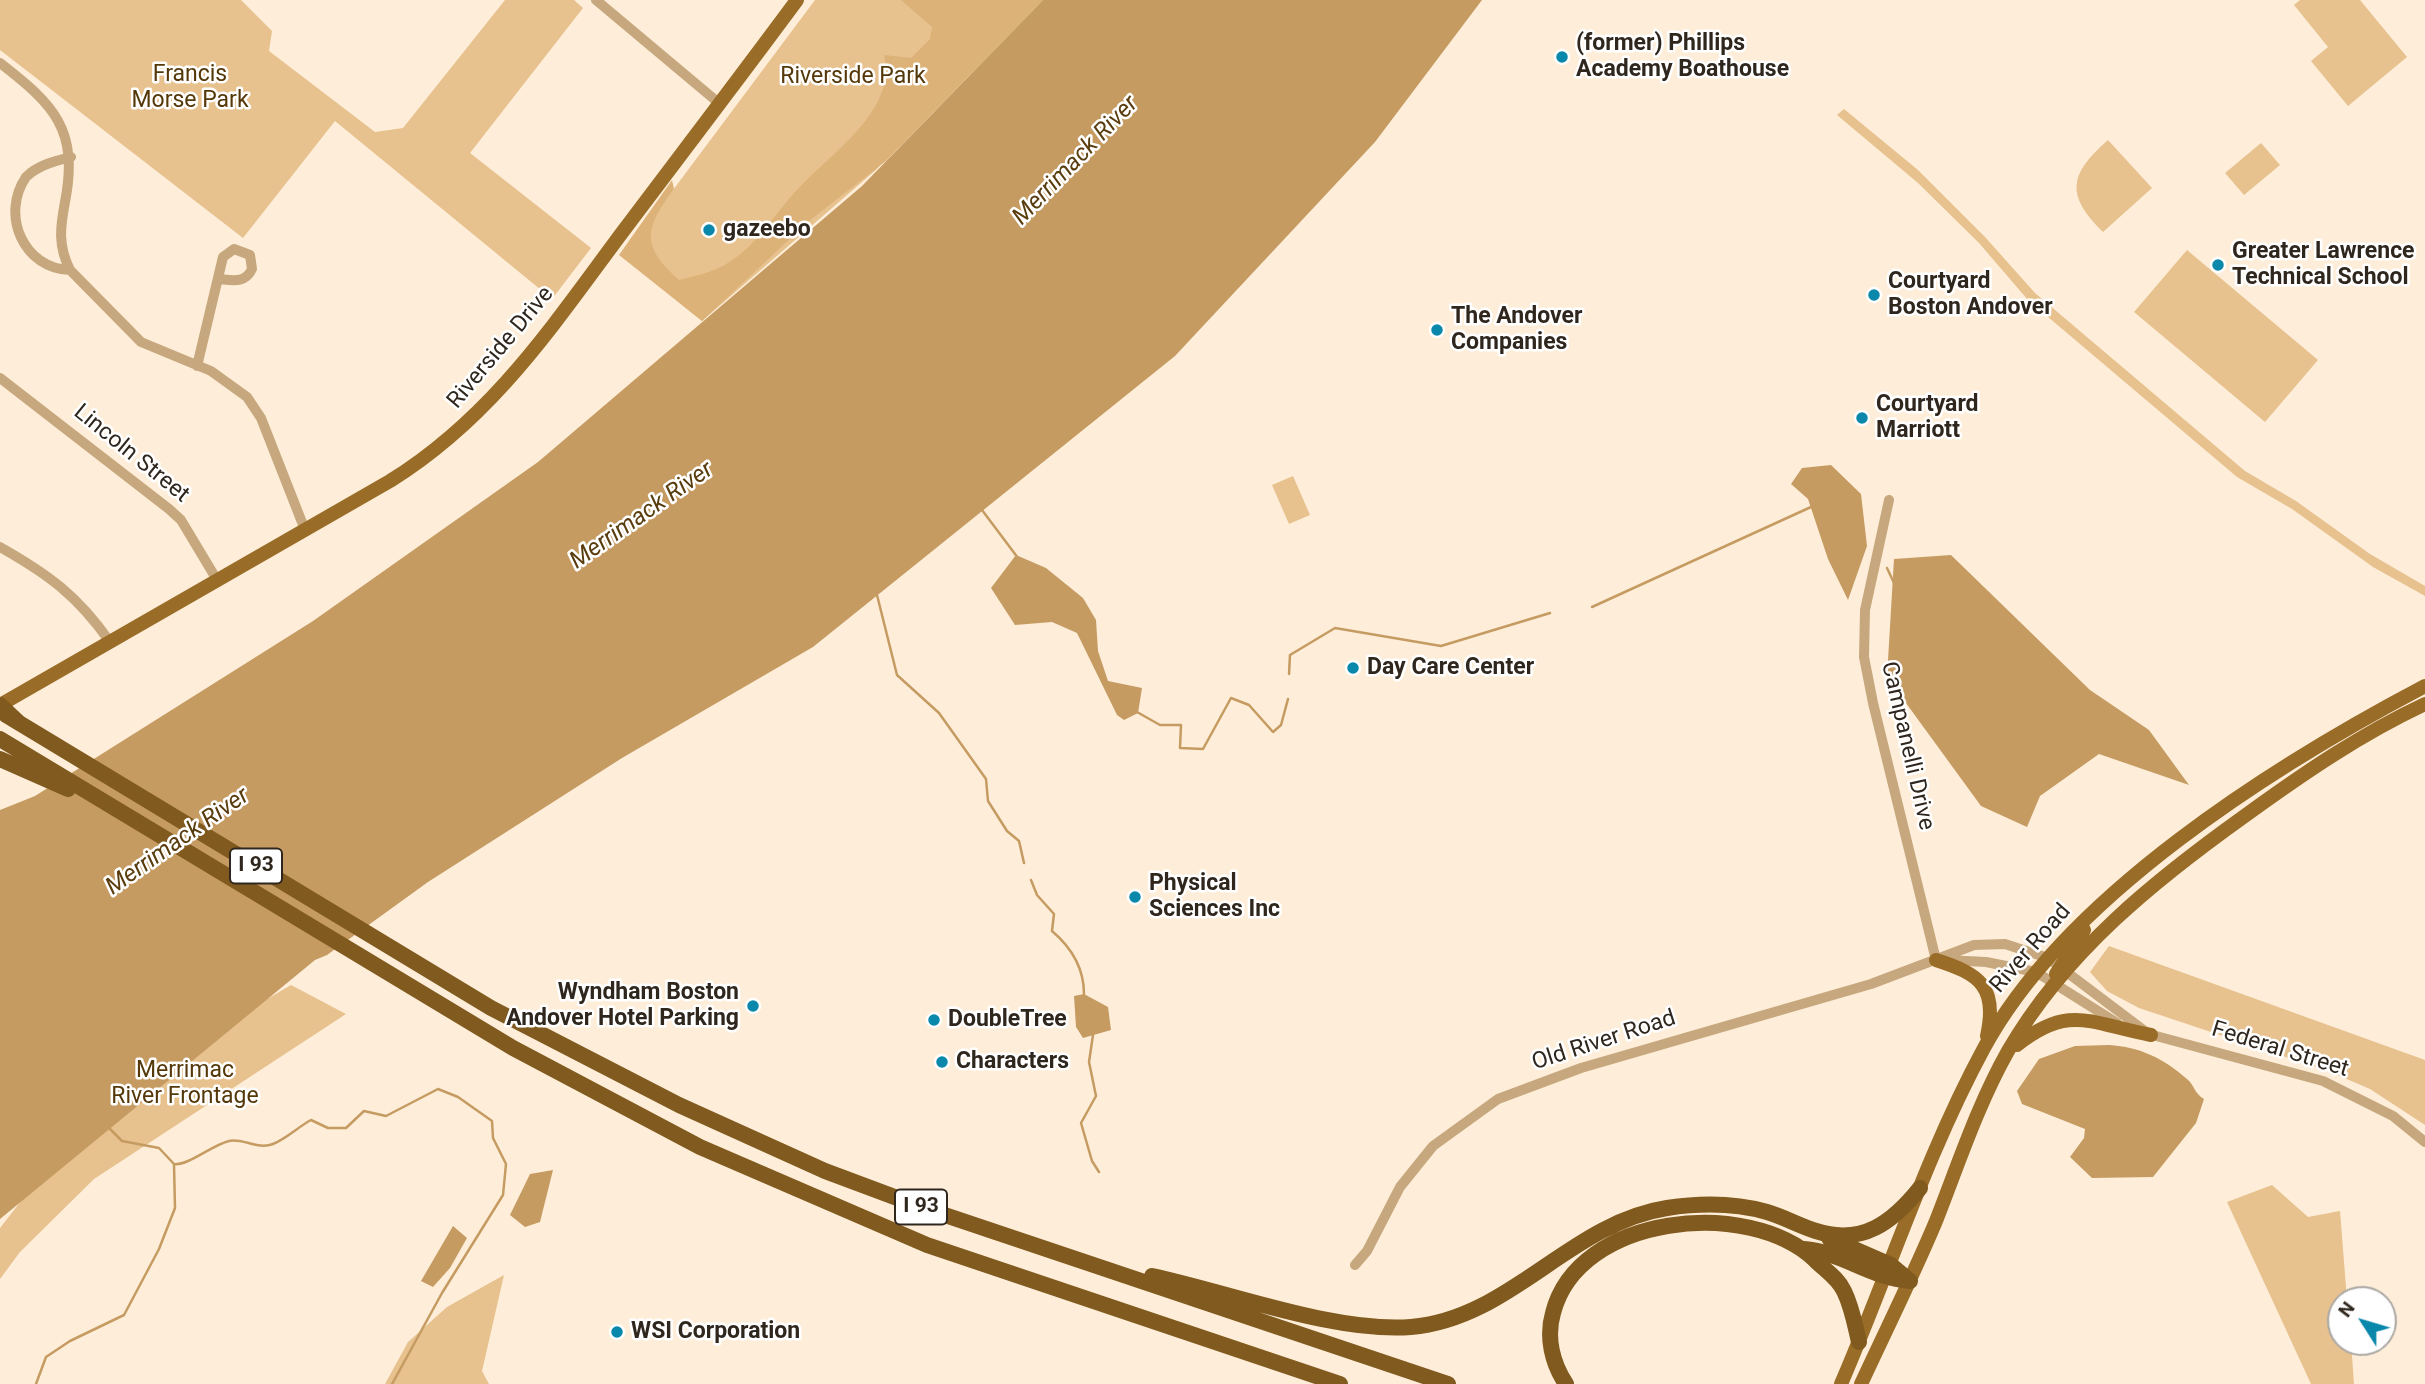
<!DOCTYPE html>
<html>
<head>
<meta charset="utf-8">
<style>
  body { margin:0 }
  #map { position:relative; width:2425px; height:1384px; overflow:hidden; background:#feeed9; font-family:Roboto,sans-serif }
  canvas { display:block }
  .north { position:absolute; left:2327px; top:1286px; width:70px; height:70px; box-sizing:border-box; background:#fff; border:2px solid #aca9a5; border-radius:50%; rotate:307deg; font-size:19px; font-weight:700; line-height:28px; text-align:center; color:#2f271e }
  .north::after { content:''; display:block; margin:auto; width:24px; height:32px; background:#0a88ab; clip-path:polygon(50% 0,100% 100%,50% 72%,0 100%) }
</style>
</head>
<body>
<div id="map">
<canvas width="2425" height="1384"></canvas>
<div class="north">N</div>
</div>
<script>
const context = document.querySelector('canvas').getContext('2d');
context.lineJoin = 'round';
function paint(path, color) { context.fillStyle = color; context.fill(path, 'evenodd'); }
function trace(path, color, width, dash) { context.strokeStyle = color; context.lineWidth = width; context.lineCap = dash ? 'butt' : 'round'; context.setLineDash(dash || []); context.stroke(path); }
function label(font, color, halo, rows, align = 'center') {
  context.font = font + ' Roboto,sans-serif'; context.lineWidth = 5; context.setLineDash([]); context.textBaseline = 'middle'; context.strokeStyle = halo; context.fillStyle = color; for (const [text, x, y, turn = 0] of rows) {
    context.save(); context.translate(x, y); context.rotate((+turn || 0) * Math.PI / 180); context.textAlign = isNaN(turn) ? turn : align; if (halo) context.strokeText(text, 0, 0); context.fillText(text, 0, 0); context.restore();
  }
}
const green = new Path2D(`
  M 0,0 L 241,0 L 272,31 L 269,51 L 375,132 L 403,128 L 505,0 L 574,0 L 583,8 L 470,153 L 591,248 L 552,299 L 335,121 L 243,238 L 0,50 Z
  M 815,0 L 1015,0 L 877,169 L 702,321 L 623,257 Z
  M 2300,0 L 2360,0 L 2407,57 L 2348,106 L 2311,61 L 2328,47 L 2294,5 Z
  M 1844,109 L 1918,170 L 1985,237 L 2035,293 L 2245,471 L 2296,501 L 2370,554 L 2425,586 L 2425,596 L 2373,567 L 2292,509 L 2237,477 L 2028,300 L 1979,243 L 1918,183 L 1837,115 Z
  M 2108,140 L 2152,188 L 2103,232 C 2065,195 2069,174 2108,140 Z
  M 2261,143 L 2280,165 L 2244,195 L 2225,173 Z
  M 2187,250 L 2318,360 L 2265,422 L 2134,312 Z
  M 1293,476 L 1310,515 L 1289,524 L 1272,485 Z
  M 2109,946 L 2425,1060 L 2425,1125 L 2370,1089 L 2328,1071 L 2139,1008 L 2107,991 L 2090,972 Z
  M 291,985 L 346,1014 L 94,1179 L 20,1252 L 0,1279 L 0,1228 L 50,1164 L 162,1061 Z
  M 2272,1185 L 2308,1217 L 2340,1211 L 2347,1300 L 2341,1300 L 2341,1342 L 2351,1342 L 2354,1384 L 2311,1384 L 2227,1202 Z
  M 504,1275 L 482,1371 L 489,1384 L 385,1384 L 408,1342 L 447,1307 Z`);
const forest = new Path2D(`
  M 901,0 L 1043,0 L 886,161 L 809,221 L 702,321 L 619,255 L 672,180 L 674,189 C 644,229 641,246 679,280 C 700,275 721,270 738,256 C 762,238 778,209 799,188 C 831,153 898,110 884,55 L 911,58 L 930,39 L 932,27 Z`);
const water = new Path2D(`
  M 1043,0 L 1482,0 L 1375,142 L 1175,356 L 813,647 L 622,758 L 428,882 L 327,955 L 315,960 L 0,1219 L 0,810 L 35,796 L 313,621 L 538,462 L 862,186 Z
  M 1831,465 L 1861,494 L 1867,546 L 1848,600 L 1828,559 L 1808,499 L 1791,484 L 1802,468 Z
  M 1016,555 L 1046,568 L 1083,598 L 1096,620 L 1098,651 L 1108,681 L 1142,688 L 1138,713 L 1124,720 L 1117,715 L 1077,633 L 1052,622 L 1015,625 L 991,588 Z
  M 1951,555 L 2090,690 L 2149,730 L 2189,785 L 2099,754 L 2040,796 L 2027,827 L 1981,806 L 1887,677 L 1894,559 Z
  M 1084,994 L 1108,1007 L 1111,1030 L 1083,1038 L 1076,1027 L 1074,996 Z
  M 2109,1045 C 2140,1047 2163,1058 2187,1079 C 2195,1086 2194,1093 2204,1099 L 2196,1123 L 2153,1177 L 2092,1178 L 2070,1157 L 2084,1138 L 2085,1129 L 2022,1104 L 2017,1091 L 2039,1059 L 2075,1046 Z
  M 553,1170 L 540,1222 L 525,1227 L 510,1215 L 530,1174 Z
  M 453,1226 L 467,1238 L 450,1268 L 433,1287 L 421,1281 Z`);
const stream = new Path2D(`
  M 982,510 L 1018,558
  M 1887,568 L 1894,583
  M 877,595 L 897,675 L 939,713 L 986,779 L 988,801 L 1007,831 L 1019,841 L 1024,863
  M 1592,607 L 1811,507
  M 1289,674 L 1290,655 L 1335,628 L 1441,646 L 1550,613
  M 1137,712 L 1160,725 L 1181,725 L 1180,748 L 1203,749 L 1231,698 L 1249,705 L 1273,732 L 1281,725 L 1288,699
  M 1031,880 L 1037,895 L 1054,914 L 1052,931 C 1072,948 1084,968 1084,994
  M 1093,1035 L 1089,1062 L 1096,1096 L 1081,1123 L 1092,1161 L 1099,1172
  M 110,1129 L 122,1141 L 159,1148 L 174,1164 C 188,1166 212,1145 229,1141 C 243,1138 258,1150 273,1144 C 286,1139 298,1127 311,1120 L 328,1128 L 346,1128 L 364,1111 L 386,1116 L 438,1089 L 458,1097 L 492,1121 L 493,1138 L 506,1164 L 503,1195 L 442,1293 L 392,1384
  M 36,1384 L 46,1357 L 70,1341 L 124,1315 L 159,1249 L 175,1208 L 174,1164`);
const minor = new Path2D(`
  M 596,0 L 720,104
  M 0,63 C 54,105 79,129 65,202 C 60,228 58,246 70,270 L 141,342 L 211,371 L 247,397 L 261,418 L 305,530
  M 70,270 C 24,269 0,215 26,177 C 38,165 55,161 71,157
  M 197,366 L 223,257 L 234,249 L 250,255 L 252,269 C 245,284 232,280 218,279
  M 0,378 L 169,509 L 181,520 L 217,580
  M 1889,500 L 1865,610 L 1864,657 L 1873,703 L 1936,960
  M 0,547 C 48,574 78,596 110,642
  M 1946,960 L 1986,962 L 2036,972 L 2117,1023
  M 2145,1033 L 2323,1081 L 2393,1116 L 2425,1142
  M 1355,1265 L 1367,1251 L 1400,1187 L 1433,1146 L 1498,1099 L 1581,1068 L 1871,984 L 1974,945 L 2005,944 L 2048,958 L 2146,1032`);
const major = new Path2D(`
  M 0,705 L 390,481 C 493,417 553,325 624,230 C 682,153 740,77 797,0
  M 1936,960 C 1980,974 1998,987 1987,1036
  M 2056,974 L 2084,930
  M 2017,1045 C 2070,1003 2091,1024 2151,1035
  M 1841,1384 C 1889,1273 1926,1155 1984,1048 C 2066,896 2275,765 2425,686
  M 1861,1384 C 1886,1330 1913,1276 1936,1221 C 1958,1165 1978,1104 2008,1051 C 2065,952 2155,880 2246,815 C 2304,773 2361,734 2425,704`);
const highway = new Path2D(`
  M 6,715 L 491,1008 L 679,1105 L 825,1171 L 924,1208 L 1448,1384
  M 0,739 L 513,1048 L 700,1147 L 927,1245 L 1340,1384
  M 0,759 L 68,789
  M 1829,1238 L 1891,1265 L 1910,1281
  M 1804,1249 C 1842,1252 1870,1278 1910,1281
  M 1152,1276 C 1228,1292 1335,1333 1411,1327 C 1510,1319 1570,1223 1667,1208 C 1700,1203 1735,1203 1767,1212 C 1784,1217 1800,1226 1816,1231 C 1862,1246 1893,1222 1920,1188
  M 1566,1384 C 1552,1363 1546,1337 1553,1313 C 1578,1214 1749,1197 1815,1260 C 1825,1270 1838,1278 1844,1291 C 1852,1307 1855,1325 1859,1342`);
const highwayBridge = new Path2D(`
  M 0,705 L 17,721`);
const markers = [
  [1562,57,7,"#0a88ab"],
  [709,230,7,"#0a88ab"],
  [2218,265,7,"#0a88ab"],
  [1874,295,7,"#0a88ab"],
  [1437,330,7,"#0a88ab"],
  [1862,418,7,"#0a88ab"],
  [1353,668,7,"#0a88ab"],
  [1135,897,7,"#0a88ab"],
  [753,1006,7,"#0a88ab"],
  [934,1020,7,"#0a88ab"],
  [942,1062,7,"#0a88ab"],
  [617,1332,7,"#0a88ab"]
];
const shields = [
  [256,866,52],
  [921,1207,52]
];
const shieldNames = [
  ["I 93",256,866],
  ["I 93",921,1207]
];
const poiNames = [
  ["(former) Phillips",1576,44],
  ["Academy Boathouse",1576,70],
  ["gazeebo",723,230],
  ["Greater Lawrence",2232,252],
  ["Technical School",2232,278],
  ["Courtyard",1888,282],
  ["Boston Andover",1888,308],
  ["The Andover",1451,317],
  ["Companies",1451,343],
  ["Courtyard",1876,405],
  ["Marriott",1876,431],
  ["Day Care Center",1367,668],
  ["Physical",1149,884],
  ["Sciences Inc",1149,910],
  ["Wyndham Boston",739,993,"right"],
  ["Andover Hotel Parking",739,1019,"right"],
  ["DoubleTree",948,1020],
  ["Characters",956,1062],
  ["WSI Corporation",631,1332]
];
const parkNames = [
  ["Francis",190,75],
  ["Morse Park",190,101],
  ["Riverside Park",853,77],
  ["Merrimac",185,1071],
  ["River Frontage",185,1097]
];
const streetNames = [
  ["Riverside Drive",501,348,-50],
  ["Lincoln Street",131,454,39],
  ["Campanelli Drive",1907,746,77],
  ["River Road",2031,949,-49],
  ["Old River Road",1604,1041,-18],
  ["Federal Street",2280,1050,17]
];
const waterNames = [
  ["Merrimack River",1076,161,-46],
  ["Merrimack River",642,516,-35],
  ["Merrimack River",178,842,-35]
];
paint(green, '#e7c18e');
paint(forest, '#dcb278');
paint(water, '#c59b62');
trace(stream, '#c59b62', 2.5);
trace(minor, '#c7a87e', 10);
trace(major, '#996c27', 14);
trace(highway, '#805a1e', 16);
trace(highwayBridge, '#805a1e', 16);
for (const [x, y, r, color] of markers) { const dot = new Path2D(); dot.arc(x, y, r, 0, 2 * Math.PI); context.fillStyle = color; context.fill(dot); trace(dot, '#fff', 2.5); }
for (const [x, y, w] of shields) { const box = new Path2D(); box.roundRect(x - w / 2, y - 17.5, w, 35, 5); context.fillStyle = '#fff'; context.fill(box); trace(box, '#2f271e', 2); }
label('bold 21px', '#2f271e', null, shieldNames);
label('bold 23px', '#2f271e', '#fff', poiNames, 'left');
label('23px', '#553809', '#fff', parkNames);
label('23px', '#2f271e', '#fff', streetNames);
label('italic 24px', '#593d0e', '#fff', waterNames);
</script>
</body>
</html>
